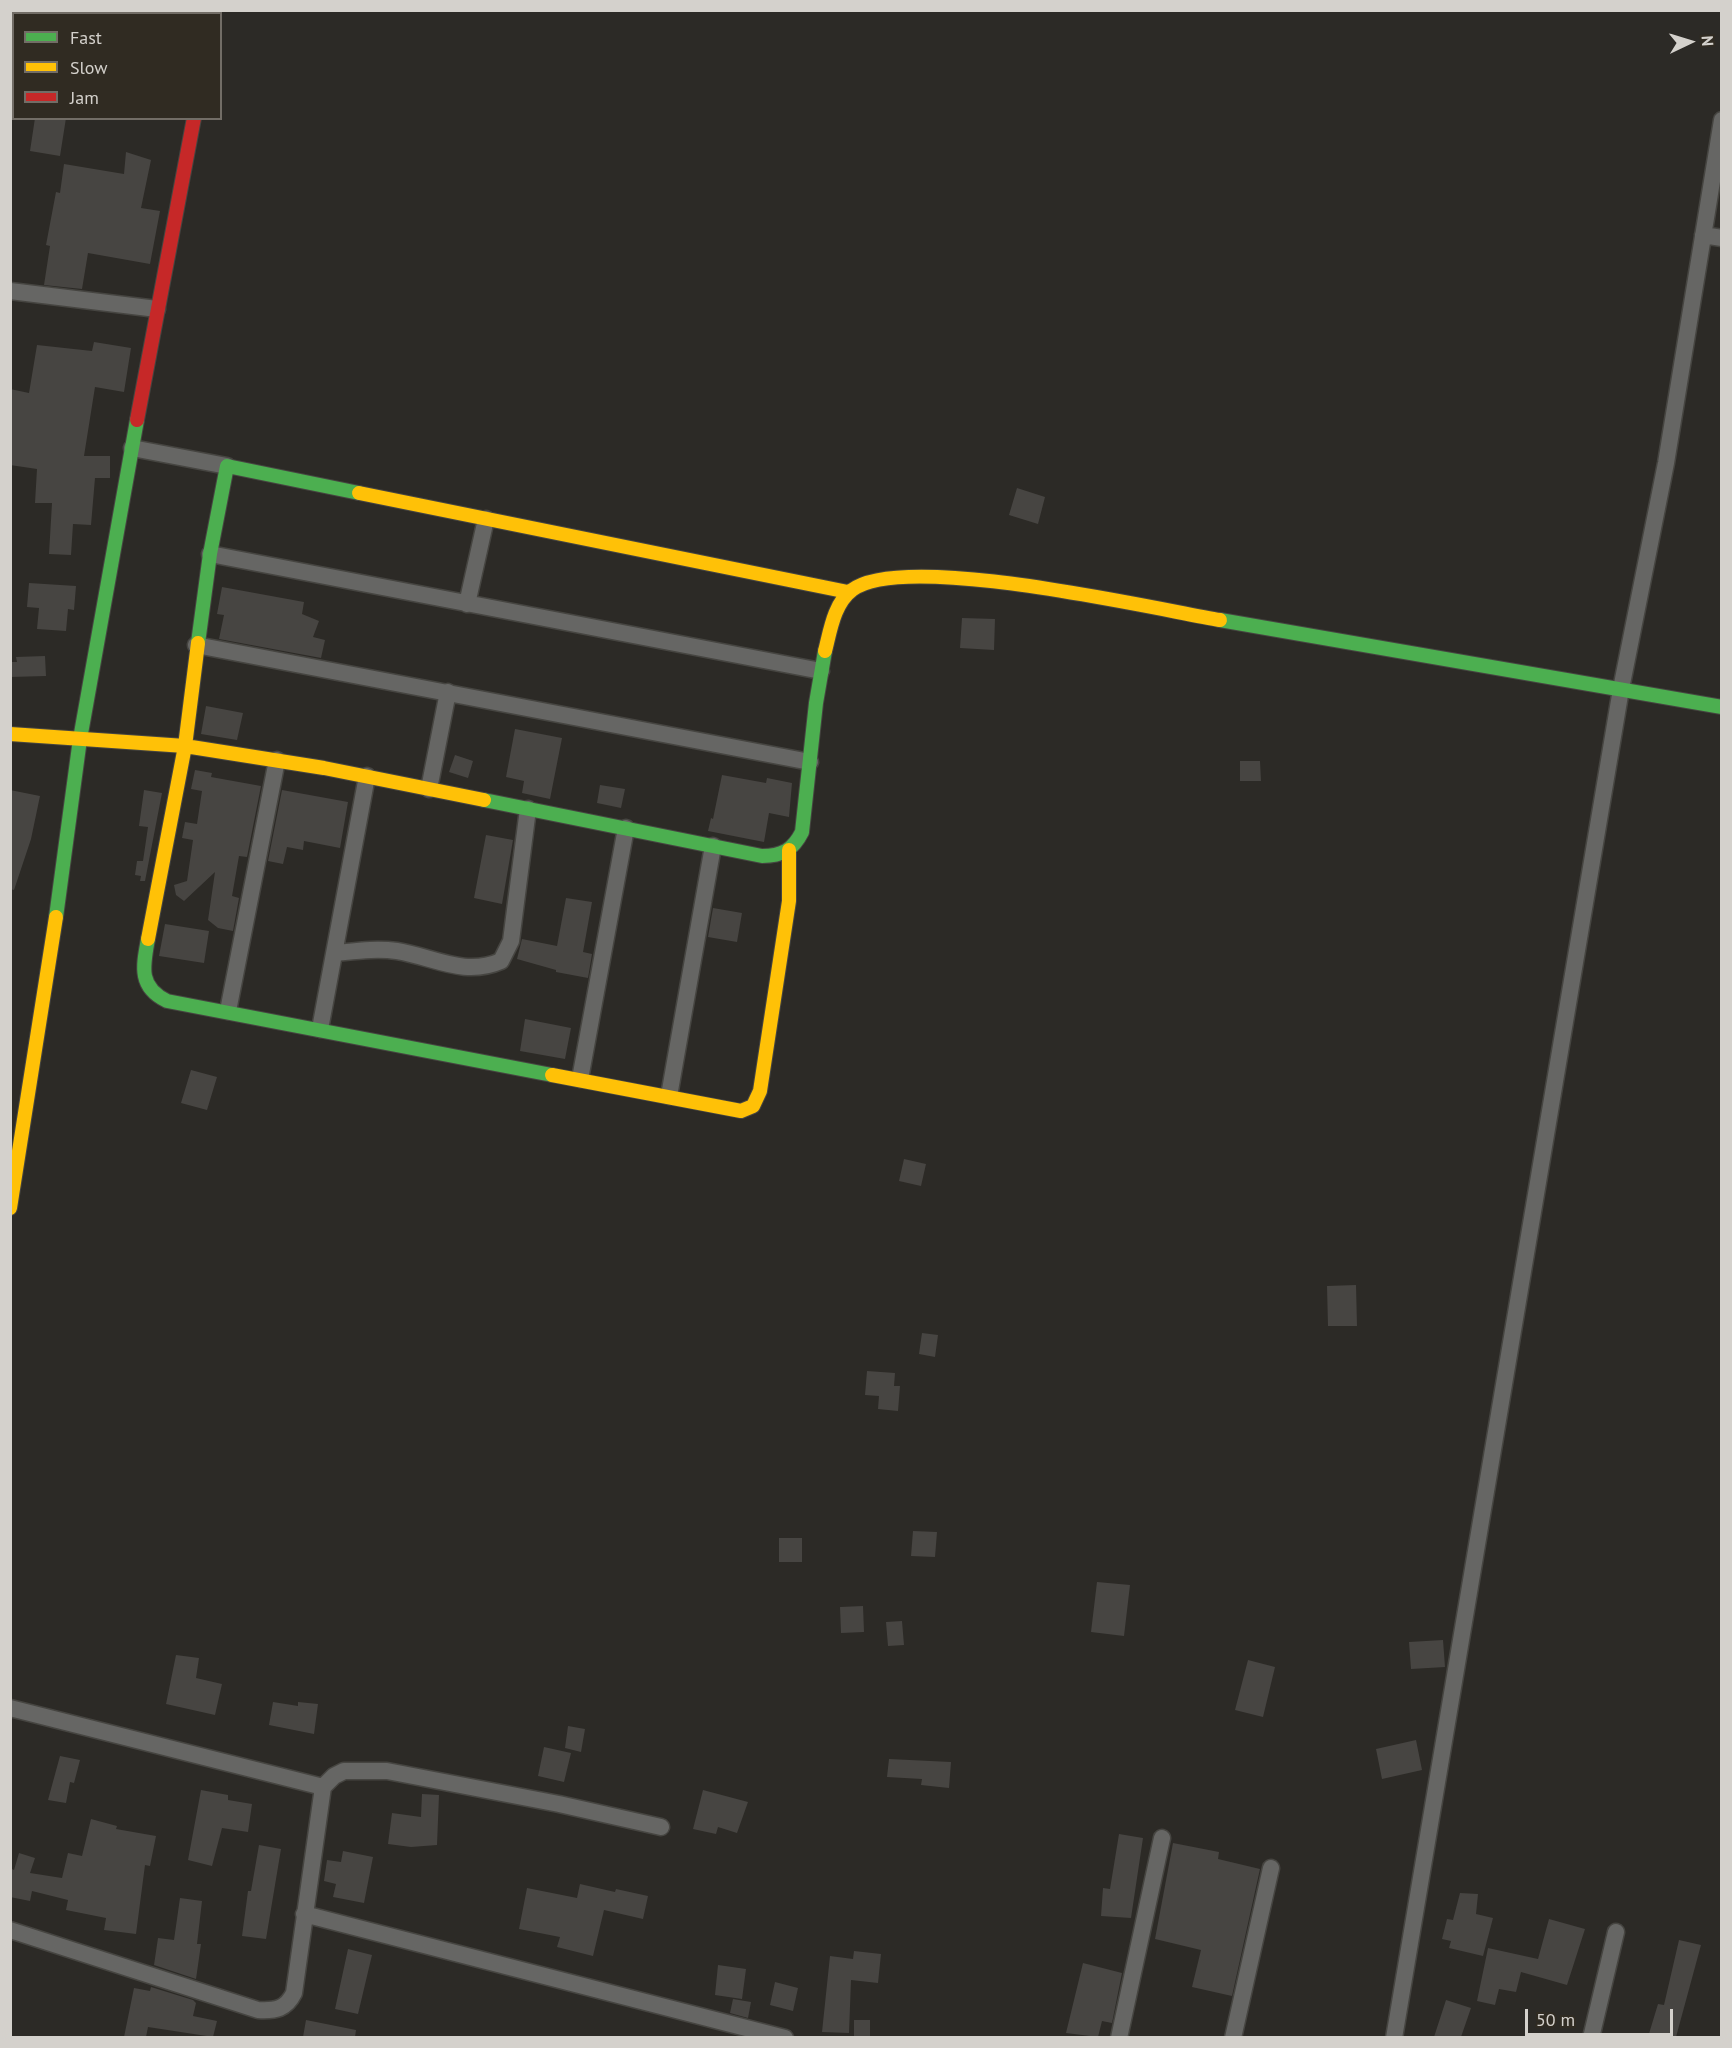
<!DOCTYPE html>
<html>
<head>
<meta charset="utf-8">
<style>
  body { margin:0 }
  #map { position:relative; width:1732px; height:2048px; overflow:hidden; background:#2c2a26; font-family:"PT Sans",sans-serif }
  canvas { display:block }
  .frame { position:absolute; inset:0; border:12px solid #d4d1cc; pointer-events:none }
  .legend { position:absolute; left:12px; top:12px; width:210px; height:108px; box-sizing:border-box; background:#302b22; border:2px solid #726d66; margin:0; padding:8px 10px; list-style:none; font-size:18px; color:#d4d1cc }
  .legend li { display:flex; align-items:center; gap:12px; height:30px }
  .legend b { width:30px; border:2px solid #726d66 }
  .north { position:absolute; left:1660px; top:12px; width:60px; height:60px; -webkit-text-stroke:4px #302b22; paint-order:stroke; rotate:86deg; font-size:16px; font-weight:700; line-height:24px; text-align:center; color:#d4d1cc }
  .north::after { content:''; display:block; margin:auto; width:21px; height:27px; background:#d4d1cc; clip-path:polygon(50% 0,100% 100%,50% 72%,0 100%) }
  .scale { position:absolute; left:1525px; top:2009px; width:148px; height:27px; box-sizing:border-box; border:3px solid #d4d1cc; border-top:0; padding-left:8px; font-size:18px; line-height:21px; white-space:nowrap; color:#d4d1cc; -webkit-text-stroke:4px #302b22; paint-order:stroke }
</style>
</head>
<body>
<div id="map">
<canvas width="1732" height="2048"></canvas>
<div class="frame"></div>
<ul class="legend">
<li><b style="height:8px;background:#4caf50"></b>Fast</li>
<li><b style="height:8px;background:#ffc107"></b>Slow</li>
<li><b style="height:8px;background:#c62828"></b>Jam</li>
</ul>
<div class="north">N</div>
<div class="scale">50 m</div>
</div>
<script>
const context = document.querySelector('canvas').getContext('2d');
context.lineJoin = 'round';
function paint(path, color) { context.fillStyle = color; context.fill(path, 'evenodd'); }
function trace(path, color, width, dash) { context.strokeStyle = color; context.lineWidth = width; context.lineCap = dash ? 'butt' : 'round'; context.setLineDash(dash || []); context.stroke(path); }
const building = new Path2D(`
  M 35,118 L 66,118 L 60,156 L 30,151 Z
  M 126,152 L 151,160 L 141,208 L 160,211 L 150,264 L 88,253 L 82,289 L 44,285 L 50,246 L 46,245 L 56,192 L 60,193 L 64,164 L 124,174 Z
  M 94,342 L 131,348 L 124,392 L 95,387 L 84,456 L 110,456 L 110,478 L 95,478 L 91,525 L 73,524 L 71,555 L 49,554 L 52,503 L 35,503 L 37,469 L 10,465 L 10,389 L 29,393 L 37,345 L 92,351 Z
  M 1017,488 L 1045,497 L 1038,524 L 1009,515 Z
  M 29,583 L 76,586 L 74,610 L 68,609 L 66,631 L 37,629 L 39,608 L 27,607 Z
  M 222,587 L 304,602 L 302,614 L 319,621 L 313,637 L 325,640 L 321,658 L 219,639 L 224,615 L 217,614 Z
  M 962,618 L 995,619 L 994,650 L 960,648 Z
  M 45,656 L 46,676 L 10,677 L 10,662 L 17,662 L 16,657 Z
  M 206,706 L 243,713 L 237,740 L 201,734 Z
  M 515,729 L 562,738 L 550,799 L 522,793 L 524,781 L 506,777 Z
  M 455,755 L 473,761 L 468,778 L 449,772 Z
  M 1240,761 L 1260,761 L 1261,781 L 1240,781 Z
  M 195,770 L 212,773 L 211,777 L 261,786 L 247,857 L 239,856 L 232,896 L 239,898 L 233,931 L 218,928 L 208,920 L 215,872 L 184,901 L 176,895 L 174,885 L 187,881 L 193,840 L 182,838 L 185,822 L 197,824 L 202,791 L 191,789 Z
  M 722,775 L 766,783 L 767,778 L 792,783 L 789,817 L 769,813 L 764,842 L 708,831 L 711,818 L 713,819 Z
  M 600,785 L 625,789 L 621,808 L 597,803 Z
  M 10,790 L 40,796 L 31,839 L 14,890 L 10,889 Z
  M 144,790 L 162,793 L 145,881 L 140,881 L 141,876 L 135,875 L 137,861 L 143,861 L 148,827 L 139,826 Z
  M 282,790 L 348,802 L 340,848 L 304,841 L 303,850 L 287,847 L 283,864 L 268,861 Z
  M 486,835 L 513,840 L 502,904 L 474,898 Z
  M 566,898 L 592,902 L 583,952 L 592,954 L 588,978 L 556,972 L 556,970 L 517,959 L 522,939 L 557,946 Z
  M 713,908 L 742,913 L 737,942 L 708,937 Z
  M 165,924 L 209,931 L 204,963 L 159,956 Z
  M 525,1019 L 571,1028 L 565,1059 L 520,1051 Z
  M 191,1070 L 217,1077 L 207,1110 L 181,1103 Z
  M 904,1159 L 926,1164 L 921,1186 L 899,1181 Z
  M 1356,1285 L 1357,1326 L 1328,1326 L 1327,1286 Z
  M 922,1333 L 938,1335 L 935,1357 L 919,1354 Z
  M 867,1371 L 895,1373 L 894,1386 L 900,1386 L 898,1411 L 878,1409 L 879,1396 L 865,1395 Z
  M 913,1531 L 937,1532 L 935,1557 L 911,1556 Z
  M 779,1538 L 802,1538 L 802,1562 L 779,1562 Z
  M 1097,1582 L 1130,1585 L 1124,1636 L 1091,1632 Z
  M 863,1606 L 864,1632 L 841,1633 L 840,1607 Z
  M 902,1621 L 904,1645 L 888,1646 L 886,1622 Z
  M 1443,1640 L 1445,1667 L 1411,1669 L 1409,1642 Z
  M 176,1655 L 199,1658 L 196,1678 L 222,1684 L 215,1715 L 166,1704 Z
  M 1248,1660 L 1275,1667 L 1263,1717 L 1235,1710 Z
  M 273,1702 L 298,1706 L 298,1702 L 318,1704 L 314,1734 L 269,1725 Z
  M 568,1726 L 585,1729 L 581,1752 L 565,1748 Z
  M 1416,1740 L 1422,1770 L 1382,1779 L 1376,1749 Z
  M 544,1747 L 571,1753 L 564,1782 L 538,1776 Z
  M 60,1756 L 80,1760 L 74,1783 L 70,1782 L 66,1803 L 48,1800 Z
  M 889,1759 L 951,1762 L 949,1788 L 921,1785 L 922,1779 L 887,1777 Z
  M 201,1790 L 228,1795 L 228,1800 L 252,1804 L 248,1832 L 222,1828 L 212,1866 L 188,1860 Z
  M 703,1790 L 748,1802 L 737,1833 L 718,1827 L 716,1834 L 693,1829 Z
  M 422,1794 L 439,1795 L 437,1845 L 411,1847 L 388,1844 L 392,1813 L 421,1817 Z
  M 91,1819 L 117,1826 L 116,1829 L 156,1836 L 150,1866 L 145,1865 L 136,1934 L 104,1930 L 106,1918 L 66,1910 L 68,1900 L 32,1891 L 30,1901 L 10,1897 L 12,1869 L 14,1870 L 19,1853 L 35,1858 L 30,1873 L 62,1878 L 68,1853 L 82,1856 Z
  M 1119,1834 L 1143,1838 L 1131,1918 L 1101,1916 L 1103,1888 L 1110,1889 Z
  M 1173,1843 L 1219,1852 L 1218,1859 L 1260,1869 L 1232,1996 L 1192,1987 L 1201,1950 L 1155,1939 Z
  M 259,1845 L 281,1849 L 266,1939 L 242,1936 L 248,1891 L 251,1891 Z
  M 343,1851 L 373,1857 L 364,1903 L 333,1897 L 336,1884 L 324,1881 L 327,1860 L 341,1862 Z
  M 580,1884 L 615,1892 L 616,1889 L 648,1896 L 643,1919 L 604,1910 L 593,1956 L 557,1947 L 560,1937 L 519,1929 L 527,1888 L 577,1898 Z
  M 1460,1893 L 1478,1894 L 1476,1914 L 1493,1918 L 1483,1956 L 1449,1948 L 1451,1941 L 1442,1939 L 1447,1919 L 1453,1920 Z
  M 180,1898 L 202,1901 L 197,1944 L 201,1944 L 196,1979 L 154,1965 L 158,1938 L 174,1940 Z
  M 1549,1919 L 1585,1929 L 1567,1985 L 1521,1972 L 1516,1992 L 1499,1989 L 1495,2005 L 1477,2001 L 1488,1948 L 1538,1959 Z
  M 1679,1940 L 1701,1945 L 1676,2037 L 1648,2037 L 1658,2004 L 1664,2005 Z
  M 348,1949 L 372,1955 L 358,2014 L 335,2009 Z
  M 854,1951 L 881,1954 L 878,1983 L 851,1980 L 849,2033 L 822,2032 L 830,1956 L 853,1959 Z
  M 1083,1963 L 1122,1973 L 1112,2023 L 1102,2021 L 1098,2037 L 1066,2033 Z
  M 718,1965 L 746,1969 L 742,1999 L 715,1995 Z
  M 775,1982 L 798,1988 L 793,2011 L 770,2005 Z
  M 151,1987 L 193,2000 L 196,2003 L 193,2016 L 217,2021 L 213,2037 L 148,2027 L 146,2037 L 124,2037 L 134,1988 L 150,1991 Z
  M 733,1999 L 751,2002 L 748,2018 L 730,2013 Z
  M 1446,2000 L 1471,2008 L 1461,2037 L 1434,2037 Z
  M 306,2020 L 356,2030 L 355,2037 L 303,2037 Z
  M 854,2020 L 870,2020 L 870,2037 L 854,2037 Z`);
const street = new Path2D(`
  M 1703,235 L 1722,238
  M 10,291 L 157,309
  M 132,448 L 227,466
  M 210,554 L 821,671
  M 467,604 L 486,519
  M 196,645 L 810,762
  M 429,789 L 448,692
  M 336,953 C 356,951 376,948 397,951 C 434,957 464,977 501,961 L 511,941 L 528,809
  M 228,1011 L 277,760
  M 320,1029 L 367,776
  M 580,1079 L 626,828
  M 669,1096 L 713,846
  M 10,1708 L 323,1787
  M 304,1914 L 785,2038
  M 10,1930 L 258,2010 C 276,2011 286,2009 294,1993 L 323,1787 L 334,1776 L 344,1771 L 387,1771 L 559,1804 L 661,1827
  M 1119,2038 L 1162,1838
  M 1233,2038 L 1271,1868
  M 1394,2038 L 1621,689 L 1666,463 L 1722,120
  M 1591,2038 L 1616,1932`);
const fast = new Path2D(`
  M 1220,620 L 1722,707
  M 198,643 L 210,554 L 227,466 L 359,493
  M 484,800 L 762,856 C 782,856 793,850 802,832 L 816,703 L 825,651
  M 56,917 L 80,739 L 137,420
  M 148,939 C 143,966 138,987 167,1001 L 552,1075`);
const slow = new Path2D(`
  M 213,14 L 214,10
  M 359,493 L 848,592
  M 825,651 C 830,632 834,603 852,590 C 903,551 1150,608 1220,620
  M 10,734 L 185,746 L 324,768 L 484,800
  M 148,939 L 185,746 L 198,643
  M 552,1075 L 741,1111 L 753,1106 L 760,1091 L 789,901 L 789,850
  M 10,1208 L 56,917`);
const jam = new Path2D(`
  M 137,420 L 194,118`);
paint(building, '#474542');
trace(street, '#464541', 19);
trace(fast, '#464541', 16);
trace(slow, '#464541', 16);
trace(jam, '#464541', 16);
trace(street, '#666664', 16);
trace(fast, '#4caf50', 14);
trace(slow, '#ffc107', 14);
trace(jam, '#c62828', 14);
</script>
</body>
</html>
